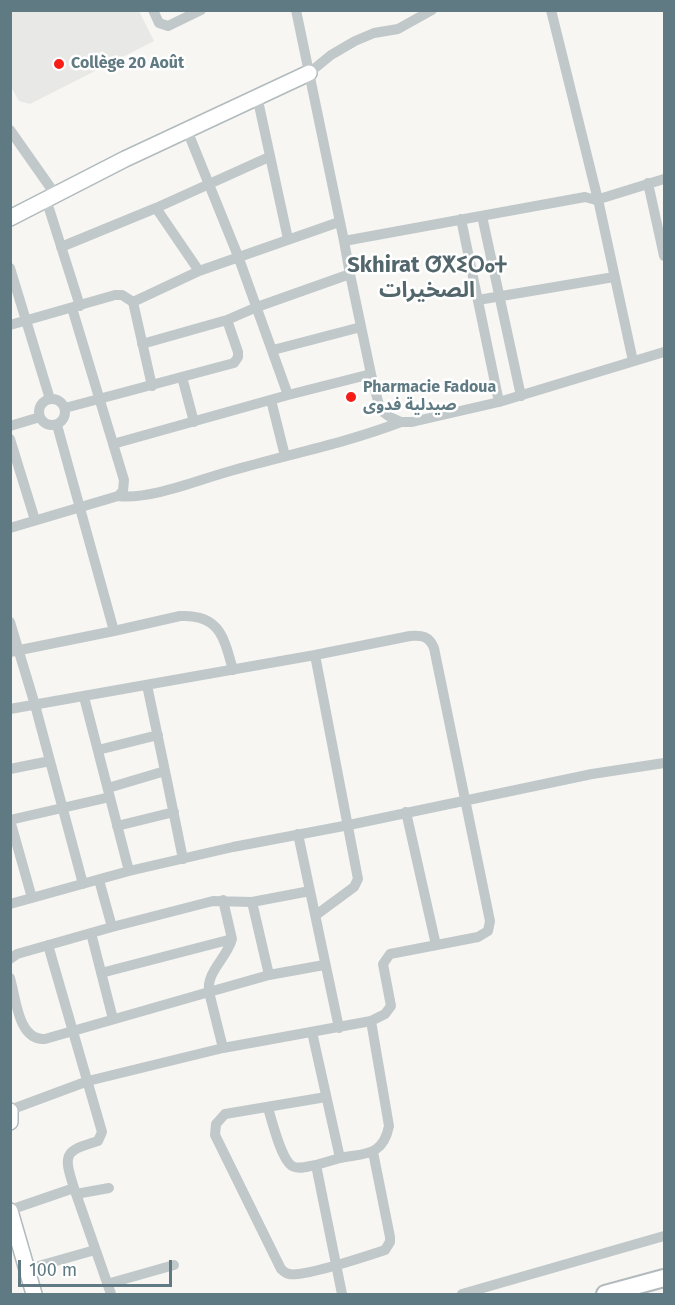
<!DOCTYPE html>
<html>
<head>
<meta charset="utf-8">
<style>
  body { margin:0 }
  #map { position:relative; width:675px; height:1305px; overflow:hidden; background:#f7f6f3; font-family:"Fira Sans",sans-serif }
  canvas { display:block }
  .frame { position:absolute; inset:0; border:12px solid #5f7a82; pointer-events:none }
  .scale { position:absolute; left:18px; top:1260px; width:154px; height:27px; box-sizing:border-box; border:3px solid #5f7a82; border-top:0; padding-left:8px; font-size:18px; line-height:21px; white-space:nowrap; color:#5f7a82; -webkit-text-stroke:4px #fff; paint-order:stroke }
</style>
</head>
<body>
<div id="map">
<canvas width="675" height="1305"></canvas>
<div class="frame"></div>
<div class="scale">100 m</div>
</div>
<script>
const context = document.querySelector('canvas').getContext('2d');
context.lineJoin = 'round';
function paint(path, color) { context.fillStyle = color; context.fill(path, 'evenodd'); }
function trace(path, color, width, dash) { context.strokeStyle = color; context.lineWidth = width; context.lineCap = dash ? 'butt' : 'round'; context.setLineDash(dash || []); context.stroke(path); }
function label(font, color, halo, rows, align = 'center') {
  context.font = font + ' "Fira Sans","Noto Sans Arabic","Noto Sans Tifinagh",sans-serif'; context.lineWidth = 5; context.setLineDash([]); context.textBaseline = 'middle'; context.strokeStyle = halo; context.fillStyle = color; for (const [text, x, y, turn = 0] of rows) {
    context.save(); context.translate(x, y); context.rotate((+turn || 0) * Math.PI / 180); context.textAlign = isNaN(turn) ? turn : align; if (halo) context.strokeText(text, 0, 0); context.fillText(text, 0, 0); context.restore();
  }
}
const built = new Path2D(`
  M 11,10 L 139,11 L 154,41 L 30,104 L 19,101 L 11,87 Z`);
const street = new Path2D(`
  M 153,10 L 159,23 L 168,26 L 201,10
  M 296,10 L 344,241
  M 551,10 L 599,204 L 633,361
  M 309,73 L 331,55 L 355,41 L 374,33 L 398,29 L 432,10
  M 257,96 L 288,239
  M 10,130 L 55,194
  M 187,130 L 238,256 L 288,395 L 371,374
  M 648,183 L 664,256
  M 46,199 L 80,306
  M 156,208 L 199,271 L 339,222
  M 482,216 L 521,396
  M 461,219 L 499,402
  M 61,247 L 156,208 L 269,157
  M 10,268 L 50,399
  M 350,274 L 344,241 L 585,197 L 596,200 L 664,179
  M 478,300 L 614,277
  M 133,302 L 199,271
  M 10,325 L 115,295 L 122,295 L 133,302 L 152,386
  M 142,344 L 227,320 L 257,307 L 350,274 L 371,374 L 379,405 L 383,412 L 390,417 L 401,422 L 412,422 L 499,402 L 664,352
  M 273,350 L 361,327
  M 182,377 L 194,422
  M39 412a13 13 0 1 1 26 0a13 13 0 1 1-26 0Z
  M 271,400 L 285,456
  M 65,408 L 234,363 L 238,357 L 238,352 L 227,320
  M 10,426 L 40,417
  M 10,439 L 35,520
  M 113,444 L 288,395
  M 118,496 C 152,500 200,479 234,470 C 290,454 346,443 401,422
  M 10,528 L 118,496 L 123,491 L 124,480 L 72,308
  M 10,622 L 35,705 L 83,884
  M 114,631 L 180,616 C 220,614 224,638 233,670
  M 10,652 L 114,631 L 57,425
  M 315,655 L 358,879 L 354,887 L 316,915
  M 147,685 L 165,771
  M 84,697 L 129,871
  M 10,709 L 315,655 L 410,636 C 422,635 429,636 434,648 L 490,921 L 488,931 L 478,937 L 390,954 L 383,964 L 391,1006 L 385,1014 L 371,1021 L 223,1048 L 88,1081 L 10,1110
  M 98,750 L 158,735
  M 10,769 L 50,761
  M 108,788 L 165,771 L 183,859
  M 406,812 L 436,945
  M 117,826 L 174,812
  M 298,834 L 339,1028
  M 32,898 L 10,820 L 110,797
  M 10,904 L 129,871 L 233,847 L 349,825 L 592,774 L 664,763
  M 112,927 L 213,901 L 252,902
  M 91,933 L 113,1019
  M 48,945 L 102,1132 L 98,1141 C 64,1151 63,1154 74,1188
  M 10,959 L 17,954 L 112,927 L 99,880
  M 101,973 L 232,939 L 223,900
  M 269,975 L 252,902 L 310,891
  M 10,978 C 16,998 18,1041 45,1039 L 209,992 C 206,972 227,958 232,939
  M 312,1032 L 340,1158 L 316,1165 L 342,1294
  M 223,1048 L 209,992 L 269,975 L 324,965
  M 326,1097 L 225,1114 L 216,1124 L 215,1135 L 281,1269 C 284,1272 285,1273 289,1274 C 303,1277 367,1256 385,1250 L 390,1242 L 390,1237 L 373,1152
  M 268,1108 C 272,1121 281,1159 292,1166 C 299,1170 308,1166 316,1165
  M 340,1158 C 366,1153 383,1156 389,1126 L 371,1021
  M 76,1194 L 109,1188
  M 10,1210 L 74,1188 L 111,1294
  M 28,1269 L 95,1250
  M 107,1284 L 174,1265
  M 462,1294 L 664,1236`);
const secondary = new Path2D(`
  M 10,218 L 125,159 L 309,73
  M 10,1111 L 10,1122
  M 10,1211 L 34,1294`);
const primary = new Path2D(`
  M 605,1294 L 664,1278`);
const markers = [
  [59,64,6,"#f51d16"],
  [351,397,6,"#f51d16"]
];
const poiNames = [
  ["Collège 20 Août",71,64],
  ["Pharmacie Fadoua",363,388],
  ["صيدلية فدوى",363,406]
];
const districtNames = [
  ["Skhirat ⵚⵅⵉⵔⴰⵜ",427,266],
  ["الصخيرات",427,291]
];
paint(built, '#e8e8e7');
trace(secondary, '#b1babd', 18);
trace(primary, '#b2babd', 20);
trace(street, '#c1c8ca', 10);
trace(secondary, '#fff', 15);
trace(primary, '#fff', 16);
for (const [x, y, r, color] of markers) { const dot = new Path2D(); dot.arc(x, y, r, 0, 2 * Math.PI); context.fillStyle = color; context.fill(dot); trace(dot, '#fff', 2); }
label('bold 16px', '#5f7a82', '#fff', poiNames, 'left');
label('bold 22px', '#52666c', '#fff', districtNames);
</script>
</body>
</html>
